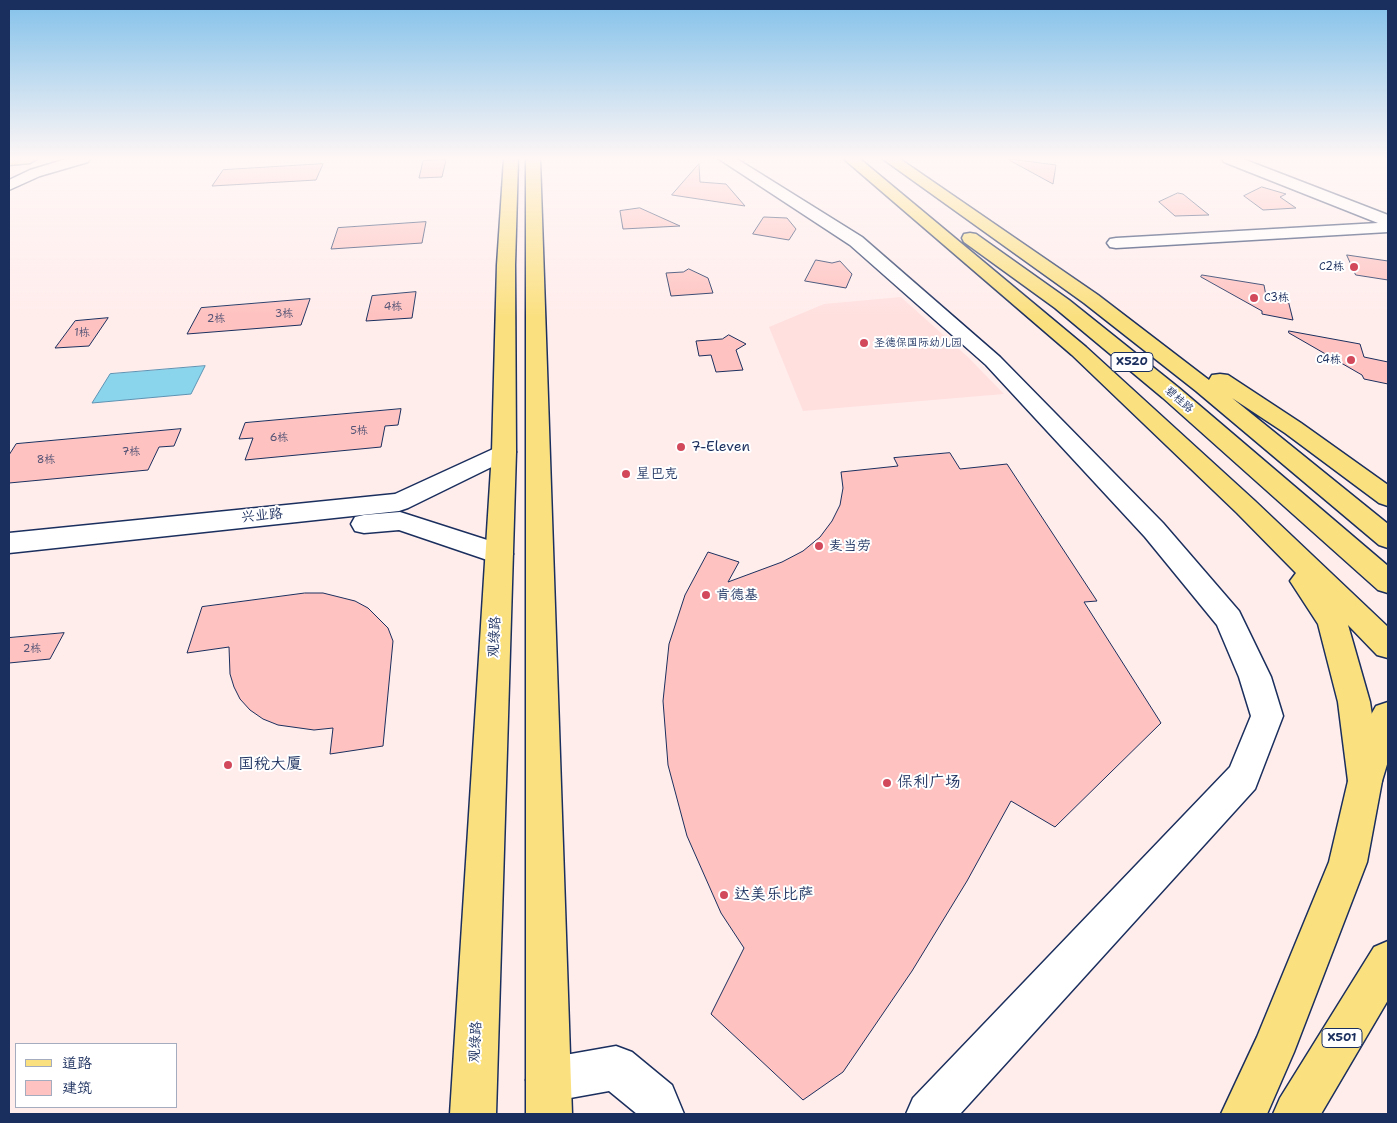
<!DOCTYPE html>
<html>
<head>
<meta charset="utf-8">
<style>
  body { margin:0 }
  #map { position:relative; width:1397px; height:1123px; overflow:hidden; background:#ffedec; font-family:"Shantell Sans","LXGW WenKai TC",sans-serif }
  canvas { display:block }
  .frame { position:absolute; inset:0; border:10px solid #1b2f5e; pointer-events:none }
  .legend { position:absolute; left:15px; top:1043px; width:162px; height:65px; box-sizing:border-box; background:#fff; border:1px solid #a4acbf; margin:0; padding:6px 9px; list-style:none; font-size:15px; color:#1b2f5e }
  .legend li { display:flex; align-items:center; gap:10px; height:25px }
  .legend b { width:25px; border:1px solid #a4acbf }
</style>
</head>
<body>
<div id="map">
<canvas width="1397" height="1123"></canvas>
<div class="frame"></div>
<ul class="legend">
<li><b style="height:6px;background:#fbe080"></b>道路</li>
<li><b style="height:14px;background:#fec2c0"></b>建筑</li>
</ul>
</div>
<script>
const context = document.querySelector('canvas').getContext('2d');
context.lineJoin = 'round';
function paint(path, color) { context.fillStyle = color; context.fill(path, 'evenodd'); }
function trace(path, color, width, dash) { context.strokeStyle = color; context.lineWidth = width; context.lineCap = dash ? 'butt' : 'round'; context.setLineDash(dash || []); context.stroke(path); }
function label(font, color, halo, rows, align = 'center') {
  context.font = font + ' "Shantell Sans","LXGW WenKai TC",sans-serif'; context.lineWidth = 4; context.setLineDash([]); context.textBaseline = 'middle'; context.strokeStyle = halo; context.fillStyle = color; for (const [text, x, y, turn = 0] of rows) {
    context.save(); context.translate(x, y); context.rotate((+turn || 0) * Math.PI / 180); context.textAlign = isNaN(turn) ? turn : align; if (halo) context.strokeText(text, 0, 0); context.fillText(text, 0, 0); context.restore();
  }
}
const built = new Path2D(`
  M 901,297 L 969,358 L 1004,394 L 803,411 L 769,327 L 824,304 Z`);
const water = new Path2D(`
  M 205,366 L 191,394 L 92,403 L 110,374 Z`);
const building = new Path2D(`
  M 1010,159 L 1056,165 L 1053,184 L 1009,160 Z
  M 446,160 L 442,177 L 419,178 L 423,161 Z
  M 323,164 L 316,180 L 212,186 L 223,170 Z
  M 699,164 L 700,182 L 726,184 L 745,206 L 672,195 Z
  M 1262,187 L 1286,194 L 1280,197 L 1296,208 L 1263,210 L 1244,196 Z
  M 1178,193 L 1183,194 L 1209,215 L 1175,216 L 1159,202 Z
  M 640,208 L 680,226 L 623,229 L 620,211 Z
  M 764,217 L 787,218 L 796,229 L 789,240 L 753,234 Z
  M 426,222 L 422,243 L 331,249 L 338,228 Z
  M 1347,255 L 1388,261 L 1388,280 L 1356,275 Z
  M 816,260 L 832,263 L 840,261 L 852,274 L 846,288 L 805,281 Z
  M 689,269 L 708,278 L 713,293 L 671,296 L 666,273 L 683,272 Z
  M 1202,275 L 1264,285 L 1266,296 L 1288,300 L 1293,320 L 1262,314 L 1262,311 L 1201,277 Z
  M 416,292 L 412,318 L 366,321 L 372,296 Z
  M 310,299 L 301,325 L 187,334 L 201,308 Z
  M 108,318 L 89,346 L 55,348 L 75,321 Z
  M 1289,331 L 1360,344 L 1364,357 L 1388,362 L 1388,384 L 1364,379 L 1362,375 L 1289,333 Z
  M 729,335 L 746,344 L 736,350 L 743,370 L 716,372 L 711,355 L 699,356 L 696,341 L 722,339 Z
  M 401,409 L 398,425 L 385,426 L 381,447 L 245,460 L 253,438 L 239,439 L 245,423 Z
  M 181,429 L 174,446 L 159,447 L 148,470 L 9,483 L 9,455 L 16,444 Z
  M 950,453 L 960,469 L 1007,464 L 1097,601 L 1084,602 L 1161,723 L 1055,827 L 1011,801 L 967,881 L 912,971 L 843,1072 L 803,1100 L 711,1014 L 744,948 L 721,913 L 687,836 L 668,765 L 663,701 L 669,644 L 685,595 L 708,552 L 739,562 L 728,582 L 782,562 L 803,551 L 820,537 L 832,521 L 840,505 L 843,488 L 841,472 L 898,466 L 894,458 Z
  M 305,593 L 323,593 L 355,601 L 368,608 L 388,628 L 393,641 L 383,746 L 330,754 L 333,728 L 314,730 L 278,725 L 263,719 L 250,710 L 240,699 L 234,687 L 230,674 L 229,647 L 187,653 L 202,607 Z
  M 64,633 L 50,659 L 9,663 L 9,638 Z`);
const minor = new Path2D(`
  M 66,159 L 90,159 L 88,162 L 40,176 L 9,190 L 9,180 L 30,170 Z
  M 719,159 L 737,159 L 862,237 L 1000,357 L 1163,523 L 1239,611 L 1271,677 L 1283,716 L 1255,789 L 960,1114 L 906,1114 L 913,1098 L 1230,767 L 1251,716 L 1239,677 L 1217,625 L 1145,537 L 986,365 L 850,245 Z
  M 1222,159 L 1243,159 L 1388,215 L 1388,232 L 1116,248 L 1110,247 L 1107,243 L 1110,239 L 1116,238 L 1378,223 L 1224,162 Z
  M 504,444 L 512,447 L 516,452 L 512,457 L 408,508 L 399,511 L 9,553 L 9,533 L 395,494 Z
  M 400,512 L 509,547 L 513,554 L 509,561 L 499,564 L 399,530 L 364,533 L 355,531 L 351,524 L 355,517 L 364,515 Z
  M 616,1046 L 632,1052 L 672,1085 L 684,1114 L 637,1114 L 609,1091 L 548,1102 L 532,1096 L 526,1080 L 532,1064 L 548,1058 Z`);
const major = new Path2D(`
  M 9,159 L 37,159 L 30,163 L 9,165 Z
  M 504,159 L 518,159 L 515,265 L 516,452 L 496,1114 L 450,1114 L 492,452 L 497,265 Z
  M 526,159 L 540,159 L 572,1114 L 526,1114 Z
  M 1388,702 L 1388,761 L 1382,781 L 1367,862 L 1294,1052 L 1267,1114 L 1221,1114 L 1257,1037 L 1329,862 L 1348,781 L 1368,720 L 1376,706 Z
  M 1388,941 L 1388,1000 L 1321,1114 L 1273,1114 L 1280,1098 L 1374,947 Z`);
const highway = new Path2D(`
  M 844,159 L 860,159 L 1086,347 L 1255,501 L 1388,627 L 1388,658 L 1377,655 L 1348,625 L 1370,702 L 1382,781 L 1377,792 L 1365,797 L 1353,792 L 1348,781 L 1338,702 L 1318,624 L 1290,581 L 1296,573 L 1237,513 L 1072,355 Z
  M 883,159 L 900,159 L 1098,295 L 1209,380 L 1212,375 L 1220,374 L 1228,375 L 1301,423 L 1388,485 L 1388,506 L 1379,503 L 1285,433 L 1232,398 L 1388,524 L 1388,548 L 1379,545 L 1196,391 L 1084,303 Z
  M 970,233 L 976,234 L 1069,300 L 1179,388 L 1388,566 L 1388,593 L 1378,590 L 1163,398 L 1055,308 L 964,242 L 962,238 L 964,234 Z`);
const markers = [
  [1354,267,5,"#d1495b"],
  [1254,298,5,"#d1495b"],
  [864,343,5,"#d1495b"],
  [1351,360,5,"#d1495b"],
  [681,447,5,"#d1495b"],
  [626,474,5,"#d1495b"],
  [819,546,5,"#d1495b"],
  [706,595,5,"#d1495b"],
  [228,765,5,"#d1495b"],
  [887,783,5,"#d1495b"],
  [724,895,5,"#d1495b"]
];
const farPoinames = [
  ["C2栋",1344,267],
  ["C3栋",1264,298,"left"],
  ["圣德保国际幼儿园",874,343,"left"],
  ["C4栋",1341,360]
];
const numberNames = [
  ["4栋",393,307],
  ["3栋",284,314],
  ["2栋",216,319],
  ["1栋",82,333],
  ["5栋",359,431],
  ["6栋",279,438],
  ["7栋",131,452],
  ["8栋",46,460],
  ["2栋",32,649]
];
const farStreetnames = [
  ["碧桂路",1179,400,41]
];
const shields = [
  [1132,362,42],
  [1342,1038,40]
];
const shieldNames = [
  ["X520",1132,362],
  ["X501",1342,1038]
];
const poiNames = [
  ["7-Eleven",691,447],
  ["星巴克",636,474],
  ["麦当劳",829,546],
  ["肯德基",716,595]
];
const streetNames = [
  ["兴业路",262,516,-6],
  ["观绿路",495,637,-87],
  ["观绿路",476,1042,-87]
];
const nearPoinames = [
  ["国税大厦",238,765],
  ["保利广场",897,783],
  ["达美乐比萨",734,895]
];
paint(built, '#ffe0df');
paint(water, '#8bd5ec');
trace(water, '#5e93b3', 1);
paint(building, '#fec2c0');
trace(building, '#1b2f5e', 1);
trace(minor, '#1b2f5e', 3);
trace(major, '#1b2f5e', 3);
trace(highway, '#1b2f5e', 3);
paint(minor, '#fff');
paint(major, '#fbe080');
paint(highway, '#fbe080');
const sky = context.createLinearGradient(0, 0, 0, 317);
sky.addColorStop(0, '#83c1ea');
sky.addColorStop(0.5, '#fff7f6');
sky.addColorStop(1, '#fff7f600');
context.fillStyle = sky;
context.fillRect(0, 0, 1397, 317);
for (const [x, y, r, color] of markers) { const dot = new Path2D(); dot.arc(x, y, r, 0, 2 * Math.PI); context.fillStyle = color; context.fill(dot); trace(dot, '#fff', 2); }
label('11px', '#1b2f5e', '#fff', farPoinames, 'right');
label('11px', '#545476', null, numberNames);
label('11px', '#1b2f5e', '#fff', farStreetnames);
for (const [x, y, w] of shields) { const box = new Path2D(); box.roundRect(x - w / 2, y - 9.5, w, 19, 4); context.fillStyle = '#fff'; context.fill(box); trace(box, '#1b2f5e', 1); }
label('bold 12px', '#1b2f5e', null, shieldNames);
label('14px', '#1b2f5e', '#fff', poiNames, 'left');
label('14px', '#1b2f5e', '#fff', streetNames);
label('16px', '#1b2f5e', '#fff', nearPoinames, 'left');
</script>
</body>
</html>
